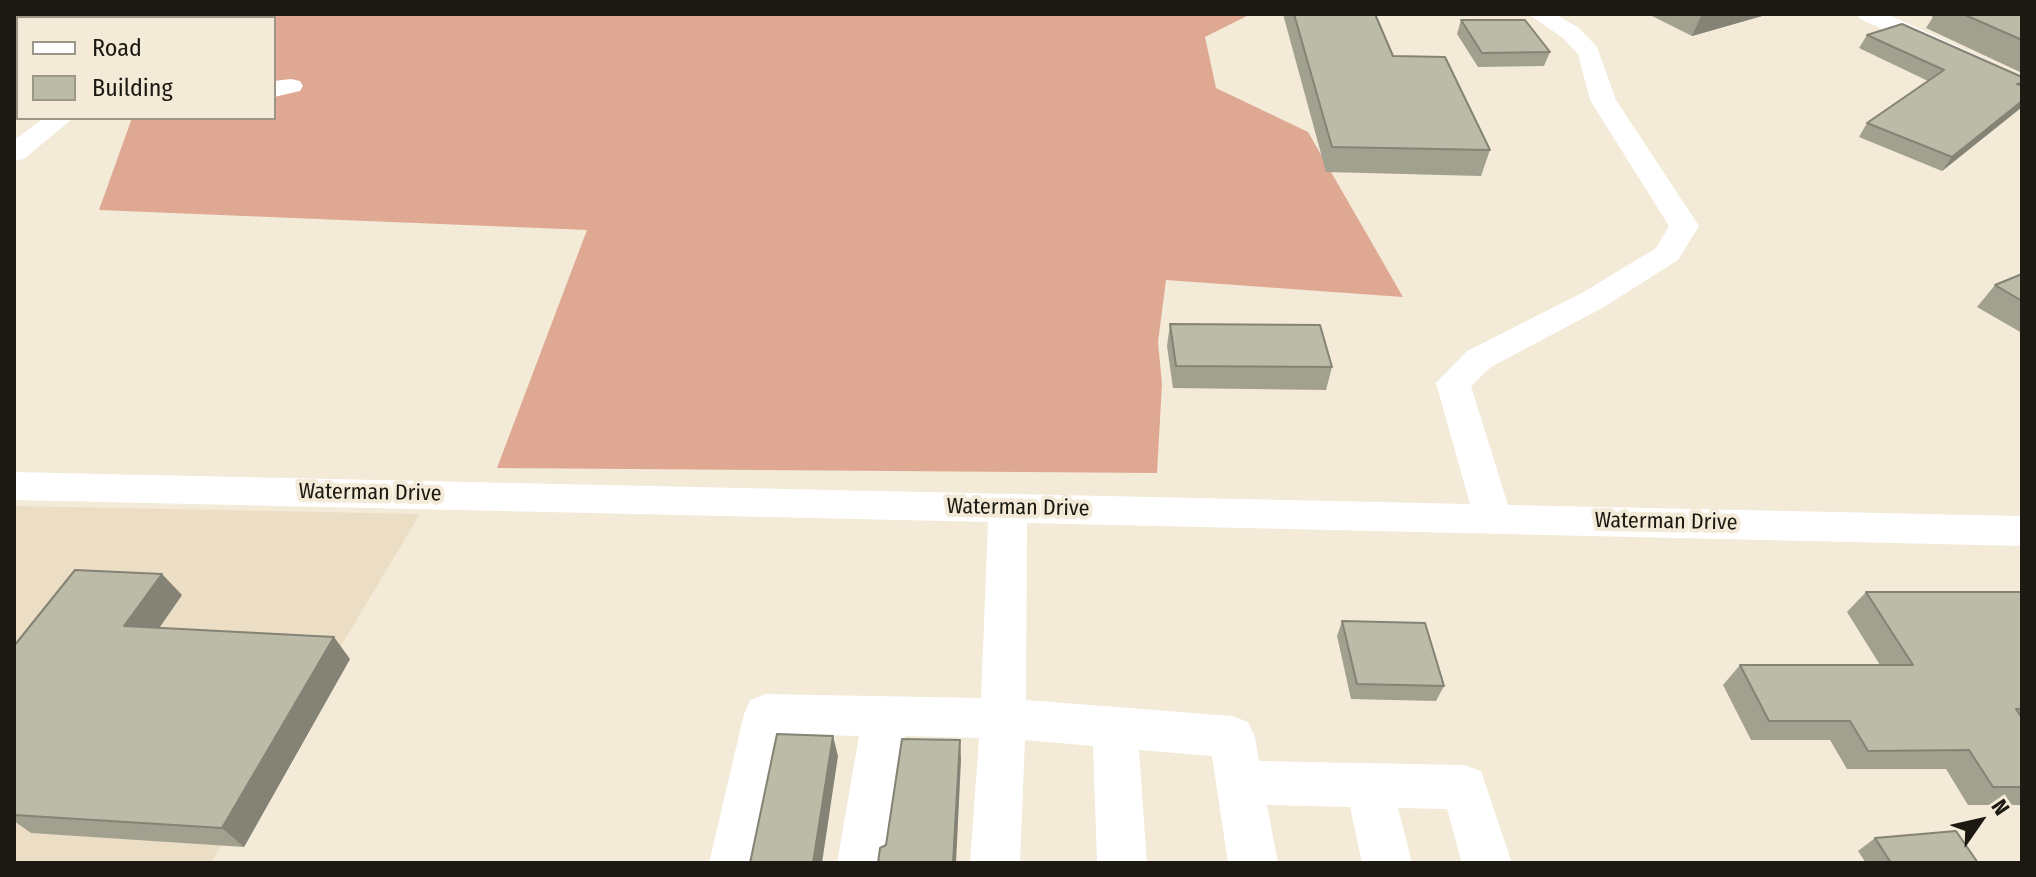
<!DOCTYPE html>
<html>
<head>
<meta charset="utf-8">
<style>
  body { margin:0 }
  #map { position:relative; width:2036px; height:877px; overflow:hidden; background:#f3ead7; font-family:"Fira Sans Condensed",sans-serif }
  canvas { display:block }
  .frame { position:absolute; inset:0; border:16px solid #1c1912; pointer-events:none }
  .legend { position:absolute; left:16px; top:16px; width:260px; height:104px; box-sizing:border-box; background:#f3ead7; border:2px solid #9d9688; margin:0; padding:10px 14px; list-style:none; font-size:24px; color:#1c1912 }
  .legend li { display:flex; align-items:center; gap:16px; height:40px }
  .legend b { width:40px; border:2px solid #9d9688 }
  .north { position:absolute; left:1940px; top:781px; width:80px; height:80px; -webkit-text-stroke:6px #f3ead7; paint-order:stroke; rotate:56deg; font-size:22px; font-weight:700; line-height:32px; text-align:center; color:#1c1912 }
  .north::after { content:''; display:block; margin:auto; width:28px; height:36px; background:#1c1912; clip-path:polygon(50% 0,100% 100%,50% 72%,0 100%) }
</style>
</head>
<body>
<div id="map">
<canvas width="2036" height="877"></canvas>
<div class="frame"></div>
<ul class="legend">
<li><b style="height:10px;background:#fff"></b>Road</li>
<li><b style="height:22px;background:#bcbba7"></b>Building</li>
</ul>
<div class="north">N</div>
</div>
<script>
const context = document.querySelector('canvas').getContext('2d');
context.lineJoin = 'round';
function paint(path, color) { context.fillStyle = color; context.fill(path, 'evenodd'); }
function trace(path, color, width, dash) { context.strokeStyle = color; context.lineWidth = width; context.lineCap = dash ? 'butt' : 'round'; context.setLineDash(dash || []); context.stroke(path); }
function label(font, color, halo, rows, align = 'center') {
  context.font = font + ' "Fira Sans Condensed",sans-serif'; context.lineWidth = 8; context.setLineDash([]); context.textBaseline = 'middle'; context.strokeStyle = halo; context.fillStyle = color; for (const [text, x, y, turn = 0] of rows) {
    context.save(); context.translate(x, y); context.rotate((+turn || 0) * Math.PI / 180); context.textAlign = isNaN(turn) ? turn : align; if (halo) context.strokeText(text, 0, 0); context.fillText(text, 0, 0); context.restore();
  }
}
const built = new Path2D(`
  M 14,506 L 420,514 L 211,863 L 14,863 Z`);
const forest = new Path2D(`
  M 169,14 L 1251,14 L 1205,37 L 1216,88 L 1308,132 L 1403,297 L 1166,280 L 1158,342 L 1162,384 L 1157,473 L 497,468 L 587,230 L 99,210 L 132,118 L 274,118 L 274,18 L 168,18 Z`);
const minor = new Path2D(`
  M 1528,14 L 1555,14 L 1579,28 L 1597,47 L 1616,100 L 1699,226 L 1678,260 L 1604,307 L 1491,367 L 1471,386 L 1508,505 L 2022,516 L 2022,546 L 1027,523 L 1026,700 L 1232,716 L 1248,722 L 1255,737 L 1259,761 L 1464,765 L 1481,771 L 1512,863 L 1462,863 L 1447,809 L 1398,808 L 1412,863 L 1362,863 L 1350,807 L 1267,805 L 1278,863 L 1228,863 L 1212,756 L 1139,750 L 1147,863 L 1097,863 L 1093,746 L 1025,740 L 1020,863 L 970,863 L 979,738 L 905,736 L 887,863 L 837,863 L 859,736 L 784,734 L 759,863 L 709,863 L 744,714 L 750,700 L 766,694 L 981,698 L 988,522 L 14,500 L 14,472 L 1470,504 L 1436,383 L 1467,351 L 1582,293 L 1656,248 L 1669,226 L 1590,100 L 1578,54 L 1563,38 Z
  M 1857,14 L 1887,14 L 2022,76 L 2022,92 L 1860,19 Z
  M 291,79 L 300,81 L 303,86 L 300,91 L 274,97 L 274,81 Z
  M 14,103 L 18,103 L 18,118 L 21,118 L 14,119 Z
  M 44,118 L 73,118 L 24,159 L 14,161 L 14,140 Z`);
const wall = new Path2D(`
  M 1283,14 L 1375,14 L 1393,56 L 1490,150 L 1481,176 L 1326,172 Z
  M 1648,14 L 1769,14 L 1692,36 Z
  M 1932,14 L 2022,14 L 2022,73 L 1926,28 L 1933,17 L 1931,16 Z
  M 1461,20 L 1550,52 L 1544,66 L 1478,67 L 1457,34 Z
  M 1867,35 L 2022,77 L 2022,107 L 1942,171 L 1859,137 L 1867,123 L 1928,81 L 1859,48 Z
  M 2022,274 L 2022,333 L 1977,307 L 1995,285 Z
  M 1170,324 L 1332,367 L 1326,390 L 1173,388 L 1167,346 Z
  M 1866,592 L 2022,592 L 2022,805 L 1968,805 L 1946,769 L 1847,769 L 1830,740 L 1751,740 L 1723,685 L 1740,665 L 1880,665 L 1847,612 Z
  M 182,595 L 159,628 L 350,659 L 244,847 L 31,833 L 14,821 L 14,646 Z
  M 1342,621 L 1444,686 L 1436,701 L 1351,699 L 1337,636 Z
  M 1875,838 L 1978,863 L 1866,863 L 1858,851 Z`);
const shadedWall = new Path2D(`
  M 1702,14 L 1769,14 L 1692,36 Z
  M 2022,101 L 2022,107 L 1942,171 L 1952,157 Z
  M 162,574 L 182,595 L 146,647 L 124,626 Z
  M 334,637 L 350,659 L 244,847 L 222,828 Z
  M 833,736 L 838,756 L 822,863 L 813,863 Z
  M 960,740 L 961,760 L 956,863 L 953,863 Z`);
const building = new Path2D(`
  M 1294,14 L 1375,14 L 1393,56 L 1445,57 L 1490,150 L 1332,147 Z
  M 1963,14 L 2022,14 L 2022,40 Z
  M 1461,20 L 1525,20 L 1550,52 L 1482,53 Z
  M 1902,24 L 2022,77 L 2022,83 L 2017,84 L 2022,86 L 2022,101 L 1952,157 L 1867,123 L 1944,70 L 1867,35 Z
  M 2022,274 L 2022,301 L 1995,285 Z
  M 1170,324 L 1320,325 L 1332,367 L 1176,366 Z
  M 75,570 L 162,574 L 124,626 L 334,637 L 222,828 L 14,815 L 14,646 Z
  M 1866,592 L 2022,592 L 2022,709 L 2016,709 L 2022,718 L 2022,787 L 1993,787 L 1969,750 L 1868,751 L 1850,721 L 1769,721 L 1740,665 L 1913,665 Z
  M 1342,621 L 1425,623 L 1444,686 L 1357,684 Z
  M 777,734 L 833,736 L 813,863 L 750,863 Z
  M 902,739 L 960,740 L 953,863 L 878,863 L 880,848 L 886,845 Z
  M 1956,831 L 1978,863 L 1891,863 L 1875,838 Z`);
const streetNames = [
  ["Waterman Drive",370,493,1],
  ["Waterman Drive",1018,508,1],
  ["Waterman Drive",1666,522,1]
];
paint(built, '#ebdec4');
paint(forest, '#dea892');
paint(minor, '#fff');
paint(wall, '#a2a190');
paint(shadedWall, '#848375');
paint(building, '#bcbba7');
trace(building, '#848375', 2);
label('22px', '#1c1912', '#f3ead7', streetNames);
</script>
</body>
</html>
